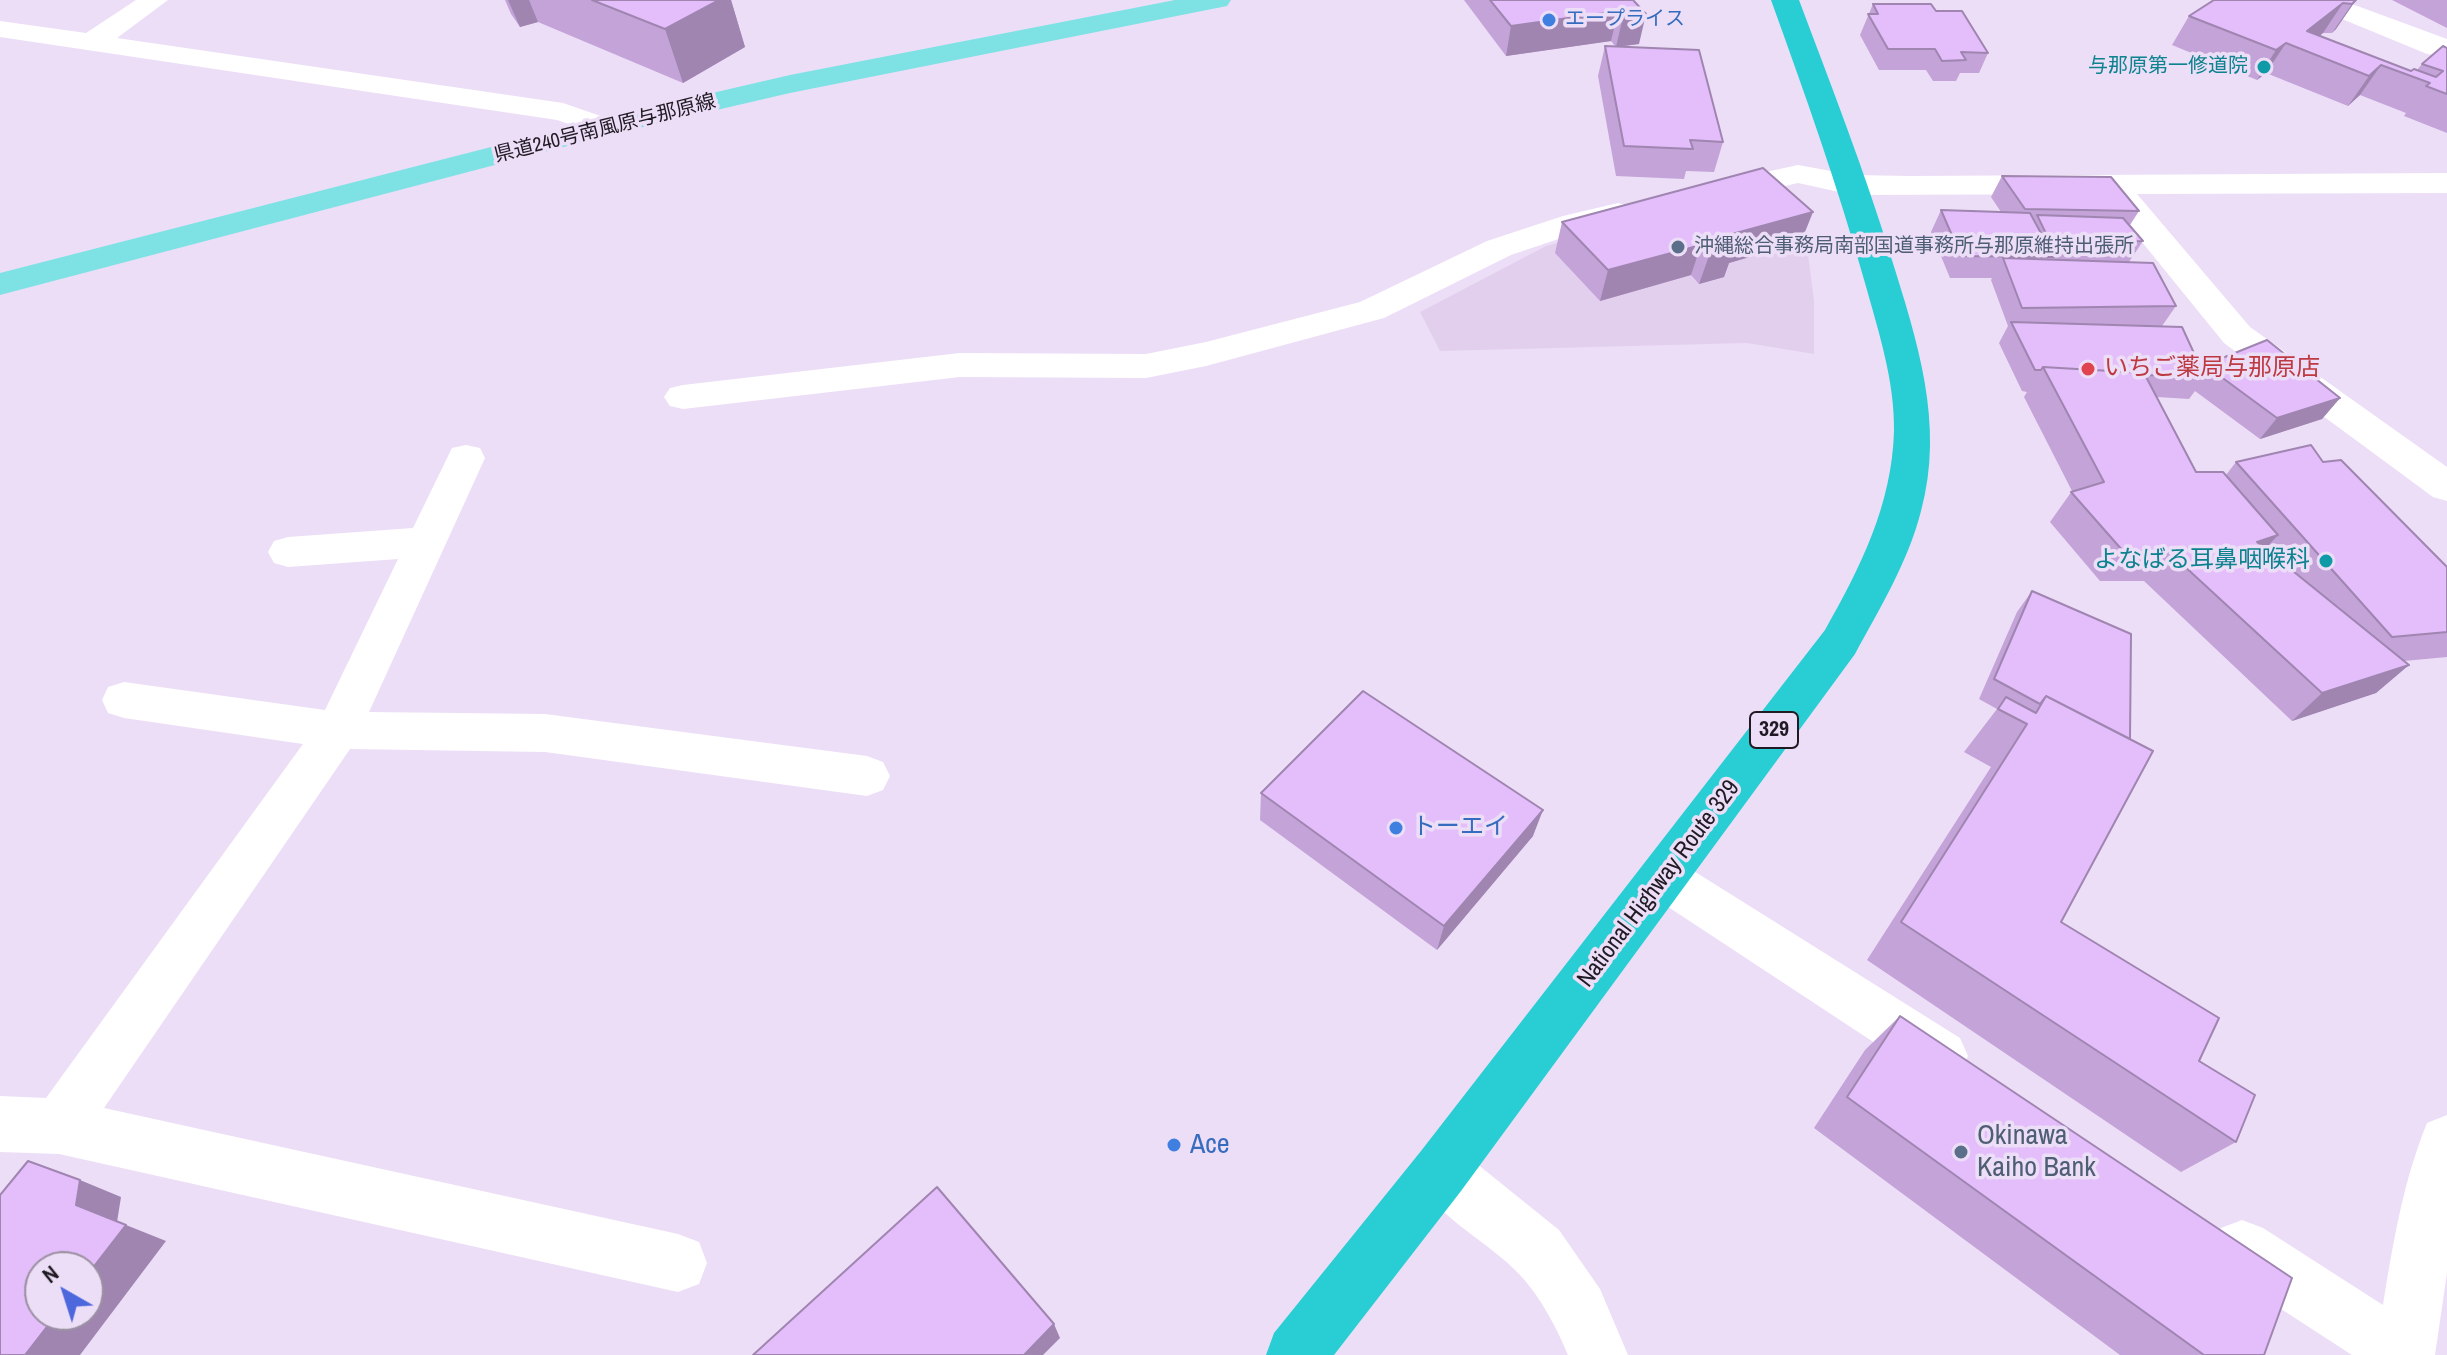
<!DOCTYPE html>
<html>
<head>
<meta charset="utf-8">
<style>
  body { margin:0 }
  #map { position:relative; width:2447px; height:1355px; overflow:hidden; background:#eddef7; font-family:"Archivo Narrow",sans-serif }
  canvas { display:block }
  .north { position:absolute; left:24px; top:1251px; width:80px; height:80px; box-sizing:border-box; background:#eddef7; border:2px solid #9b90a2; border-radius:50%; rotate:321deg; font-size:22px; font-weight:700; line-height:32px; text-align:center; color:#1f1a23 }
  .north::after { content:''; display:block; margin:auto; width:28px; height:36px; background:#4d67dc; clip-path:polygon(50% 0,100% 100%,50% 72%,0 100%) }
</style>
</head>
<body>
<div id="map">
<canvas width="2447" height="1355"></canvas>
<div class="north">N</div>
</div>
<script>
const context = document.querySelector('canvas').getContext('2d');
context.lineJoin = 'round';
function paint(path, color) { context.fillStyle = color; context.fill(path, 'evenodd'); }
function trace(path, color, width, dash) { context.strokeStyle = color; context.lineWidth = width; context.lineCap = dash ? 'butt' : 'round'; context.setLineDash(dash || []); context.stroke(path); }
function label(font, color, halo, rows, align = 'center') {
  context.font = font + ' "Archivo Narrow","Noto Sans JP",sans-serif'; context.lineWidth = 7; context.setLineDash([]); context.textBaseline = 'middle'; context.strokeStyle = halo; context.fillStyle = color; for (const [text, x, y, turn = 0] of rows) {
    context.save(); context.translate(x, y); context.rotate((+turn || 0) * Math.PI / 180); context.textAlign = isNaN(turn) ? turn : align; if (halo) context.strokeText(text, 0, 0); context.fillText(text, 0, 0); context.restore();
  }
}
const built = new Path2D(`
  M 1790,193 L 1808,254 L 1814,301 L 1814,354 L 1747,343 L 1440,351 L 1420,312 L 1546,246 L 1649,217 Z`);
const minor = new Path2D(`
  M 136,0 L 168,0 L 117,38 L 563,103 L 615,121 L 619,127 L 615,133 L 604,136 L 557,120 L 0,37 L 0,21 L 86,33 Z
  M 2341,0 L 2447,39 L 2447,57 L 2427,54 L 2330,14 L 2326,8 L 2330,2 Z
  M 1798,165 L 1853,175 L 1910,176 L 2447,173 L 2447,193 L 2137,194 L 2250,327 L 2447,467 L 2447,501 L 2433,497 L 2224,343 L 2103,194 L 1853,195 L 1798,183 L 1717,202 L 1706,199 L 1701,192 L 1706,185 Z
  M 1618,203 L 1629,206 L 1634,213 L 1629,220 L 1585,230 L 1511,255 L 1384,318 L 1206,366 L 1146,378 L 960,377 L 683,409 L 670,406 L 664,397 L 670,388 L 683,385 L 960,353 L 1146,354 L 1206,342 L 1360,302 L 1487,241 L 1563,216 Z
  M 466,445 L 480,448 L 485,458 L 369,712 L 545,714 L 867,756 L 883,762 L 890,776 L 883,790 L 867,796 L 545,752 L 350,749 L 104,1108 L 678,1234 L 699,1242 L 707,1263 L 699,1284 L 678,1292 L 59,1154 L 0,1152 L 0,1096 L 46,1098 L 303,744 L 124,718 L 108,713 L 102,700 L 108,687 L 124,682 L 325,710 L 398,559 L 288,567 L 274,563 L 268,552 L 274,541 L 288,537 L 413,528 L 452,448 Z
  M 1664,856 L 1681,863 L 1960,1038 L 1968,1056 L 1960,1074 L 1941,1082 L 1922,1074 L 1647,893 L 1640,878 L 1647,863 Z
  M 2447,1115 L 2447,1273 L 2435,1355 L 2352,1355 L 2221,1270 L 2213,1249 L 2221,1228 L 2242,1220 L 2263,1228 L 2383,1305 C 2393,1243 2403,1182 2427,1123 Z
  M 1441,1143 L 1461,1151 L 1559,1230 L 1600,1289 L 1628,1355 L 1568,1355 C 1556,1326 1538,1292 1515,1270 C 1483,1238 1431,1214 1413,1171 L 1421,1151 Z`);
const major = new Path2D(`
  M 1175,0 L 1231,0 L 1227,6 L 1217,8 L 790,93 L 609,135 L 0,295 L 0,273 L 604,118 L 790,75 Z`);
const highway = new Path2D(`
  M 1771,0 L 1799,0 C 1831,85 1864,170 1891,257 C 1917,340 1945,424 1921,511 C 1908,562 1880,608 1855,654 L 1461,1191 L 1334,1355 L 1266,1355 L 1274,1333 L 1421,1151 L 1825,630 C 1860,568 1892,505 1894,431 C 1895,381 1878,330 1865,283 C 1838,187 1805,94 1771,0 Z`);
const wall = new Path2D(`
  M 505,0 L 731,0 L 745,47 L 683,83 L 538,22 L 520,27 L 511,14 Z
  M 1464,0 L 1633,0 L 1639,44 L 1616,47 L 1723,142 L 1714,172 L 1686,171 L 1684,179 L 1616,176 L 1598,76 L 1605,46 L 1616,47 L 1611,41 L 1506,56 Z
  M 2356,0 L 2336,29 L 2332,33 L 2323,33 L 2319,36 L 2411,71 L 2417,70 L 2422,64 L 2447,48 L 2447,133 L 2404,116 L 2406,113 L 2360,95 L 2348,106 L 2266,73 L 2257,80 L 2172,45 L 2189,16 Z
  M 2392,0 L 2447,0 L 2447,28 Z
  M 1873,4 L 1936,11 L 1988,53 L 1979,73 L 1960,73 L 1956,81 L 1933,81 L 1926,70 L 1879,70 L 1860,35 Z
  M 2002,176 L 2139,211 L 2130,225 L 2143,241 L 2129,262 L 2176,306 L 2162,326 L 2201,370 L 2205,365 L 2340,398 L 2322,419 L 2260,439 L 2195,391 L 2189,399 L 2157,397 L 2196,472 L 2226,475 L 2236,462 L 2323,462 L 2447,567 L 2447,657 L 2404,661 L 2409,665 L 2376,693 L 2292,721 L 2144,581 L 2100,581 L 2050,522 L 2072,491 L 2024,397 L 2027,392 L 2022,391 L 1999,343 L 2008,326 L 1991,280 L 1992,278 L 1950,278 L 1931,232 L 1941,210 L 2001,212 L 1991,197 Z
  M 1562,222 L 1801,242 L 1729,263 L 1724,277 L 1699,284 L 1691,275 L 1600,301 L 1555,253 Z
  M 2032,591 L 2131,634 L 2061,922 L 2199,1061 L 2236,1142 L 2181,1172 L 1867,960 L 1991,767 L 1964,752 L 1997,709 L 1979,699 L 2017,612 Z
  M 1261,793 L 1533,836 L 1437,950 L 1260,820 Z
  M 1900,1016 L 2264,1355 L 2120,1355 L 1814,1128 L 1865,1050 Z`);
const shadedWall = new Path2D(`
  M 508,0 L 529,0 L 538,22 L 520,27 Z
  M 719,0 L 731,0 L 745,47 L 683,83 L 665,29 Z
  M 2356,0 L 2336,29 L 2332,33 L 2352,4 Z
  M 2343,3 L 2323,33 L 2302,50 L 2307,31 Z
  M 1618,11 L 1611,41 L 1506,56 L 1511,26 Z
  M 1646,14 L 1639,44 L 1616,47 L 1623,17 Z
  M 2286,43 L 2266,73 L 2257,80 L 2276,50 Z
  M 2381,65 L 2360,95 L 2348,106 L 2369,76 Z
  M 1813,212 L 1801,242 L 1729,263 L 1724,277 L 1699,284 L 1710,253 L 1725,236 Z
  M 1701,245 L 1691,275 L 1600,301 L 1608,270 Z
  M 2340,398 L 2322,419 L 2260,439 L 2277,418 Z
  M 2278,535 L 2251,564 L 2257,542 Z
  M 2409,665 L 2376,693 L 2292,721 L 2322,693 Z
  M 1543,810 L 1533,836 L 1437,950 L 1444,926 Z
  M 80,1180 L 121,1197 L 117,1222 L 76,1205 Z
  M 126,1225 L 166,1241 L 80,1355 L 25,1355 L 56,1315 L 88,1315 L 88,1274 Z
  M 1054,1324 L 1060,1338 L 1043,1355 L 1024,1355 Z`);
const building = new Path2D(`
  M 592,0 L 719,0 L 665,29 Z
  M 1490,0 L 1633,0 L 1646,14 L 1623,17 L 1618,11 L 1511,26 Z
  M 2214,0 L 2356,0 L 2352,4 L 2343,3 L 2307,31 L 2411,71 L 2414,69 L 2436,77 L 2443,71 L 2422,64 L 2443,46 L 2447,48 L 2447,94 L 2426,86 L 2430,83 L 2381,65 L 2369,76 L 2286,43 L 2276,50 L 2189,16 Z
  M 1873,4 L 1931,4 L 1936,11 L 1962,11 L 1988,53 L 1961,52 L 1966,60 L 1942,61 L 1935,49 L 1888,49 L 1868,14 L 1878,14 Z
  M 1605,46 L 1699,50 L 1723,142 L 1690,140 L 1693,149 L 1624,146 Z
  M 1763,168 L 1813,212 L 1725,236 L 1735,246 L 1710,253 L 1701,245 L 1608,270 L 1562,222 Z
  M 2002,176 L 2111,177 L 2139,211 L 2025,209 Z
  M 1941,210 L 2030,213 L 2054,257 L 1961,256 Z
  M 2037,215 L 2123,218 L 2143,241 L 2095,242 L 2098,250 L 2054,250 Z
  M 2003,258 L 2153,263 L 2176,306 L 2022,308 Z
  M 2011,322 L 2182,327 L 2205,377 L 2145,375 L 2144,373 L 2043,367 L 2041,370 L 2035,370 Z
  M 2267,340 L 2340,398 L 2277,418 L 2205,365 Z
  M 2043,367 L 2144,373 L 2196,472 L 2223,472 L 2278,535 L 2257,542 L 2409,665 L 2322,693 L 2169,552 L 2123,551 L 2071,492 L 2104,482 Z
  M 2311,445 L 2323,462 L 2341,460 L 2447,567 L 2447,632 L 2392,637 L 2236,462 Z
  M 2032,591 L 2131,634 L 2130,739 L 2046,696 L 2040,704 L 1994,679 Z
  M 1363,691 L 1543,810 L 1444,926 L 1261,793 Z
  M 2046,696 L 2153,751 L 2061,922 L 2219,1018 L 2199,1061 L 2255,1095 L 2236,1142 L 1901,922 L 2027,724 L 1998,709 L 2006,697 L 2036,713 Z
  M 1900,1016 L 2292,1278 L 2264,1355 L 2204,1355 L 1847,1097 Z
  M 28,1161 L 80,1180 L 76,1205 L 126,1225 L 88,1274 L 88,1267 L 40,1267 L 40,1315 L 56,1315 L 25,1355 L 0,1355 L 0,1195 Z
  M 937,1187 L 1054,1324 L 1024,1355 L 753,1355 Z`);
const markers = [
  [1549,20,8,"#3f7fe0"],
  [2264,67,8,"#0f9aa8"],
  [1678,247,8,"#5c6f8a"],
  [2088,369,8,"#e0444e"],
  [2326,561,8,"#0f9aa8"],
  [1396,828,8,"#3f7fe0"],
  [1174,1145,8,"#3f7fe0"],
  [1961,1152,8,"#5c6f8a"]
];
const farShopnames = [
  ["エープライス",1565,20]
];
const farCulturenames = [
  ["与那原第一修道院",2248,67]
];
const farStreetnames = [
  ["県道240号南風原与那原線",605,129,-14]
];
const farServicenames = [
  ["沖縄総合事務局南部国道事務所与那原維持出張所",1694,247]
];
const shields = [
  [1774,730,48]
];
const shieldNames = [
  ["329",1774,730]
];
const healthNames = [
  ["いちご薬局与那原店",2104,369]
];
const cultureNames = [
  ["よなばる耳鼻咽喉科",2310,561]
];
const shopNames = [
  ["トーエイ",1412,828]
];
const streetNames = [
  ["National Highway Route 329",1659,884,-53]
];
const nearServicenames = [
  ["Okinawa",1977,1136],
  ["Kaiho Bank",1977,1168]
];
const nearShopnames = [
  ["Ace",1190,1145]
];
paint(built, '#e2cfee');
paint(minor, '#fff');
paint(major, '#7ee2e5');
paint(highway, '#28ced3');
paint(wall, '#c3a3d8');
paint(shadedWall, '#9f85b0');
paint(building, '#e3befb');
trace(building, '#9f85b0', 2);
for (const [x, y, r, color] of markers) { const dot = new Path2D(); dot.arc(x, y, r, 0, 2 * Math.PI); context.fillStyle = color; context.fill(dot); trace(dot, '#eddef7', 3); }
label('20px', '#366cbe', '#eddef7', farShopnames, 'left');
label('20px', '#0d838f', '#eddef7', farCulturenames, 'right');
label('20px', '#1f1a23', '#eddef7', farStreetnames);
label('20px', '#4e5e75', '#eddef7', farServicenames, 'left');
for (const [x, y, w] of shields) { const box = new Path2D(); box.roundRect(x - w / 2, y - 18, w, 36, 6); context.fillStyle = '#eddef7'; context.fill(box); trace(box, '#1f1a23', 2); }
label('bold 22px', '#1f1a23', null, shieldNames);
label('24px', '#be3a42', '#eddef7', healthNames, 'left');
label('24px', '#0d838f', '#eddef7', cultureNames, 'right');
label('24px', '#366cbe', '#eddef7', shopNames, 'left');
label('24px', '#1f1a23', '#eddef7', streetNames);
label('28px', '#4e5e75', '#eddef7', nearServicenames, 'left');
label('28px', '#366cbe', '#eddef7', nearShopnames, 'left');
</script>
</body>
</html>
